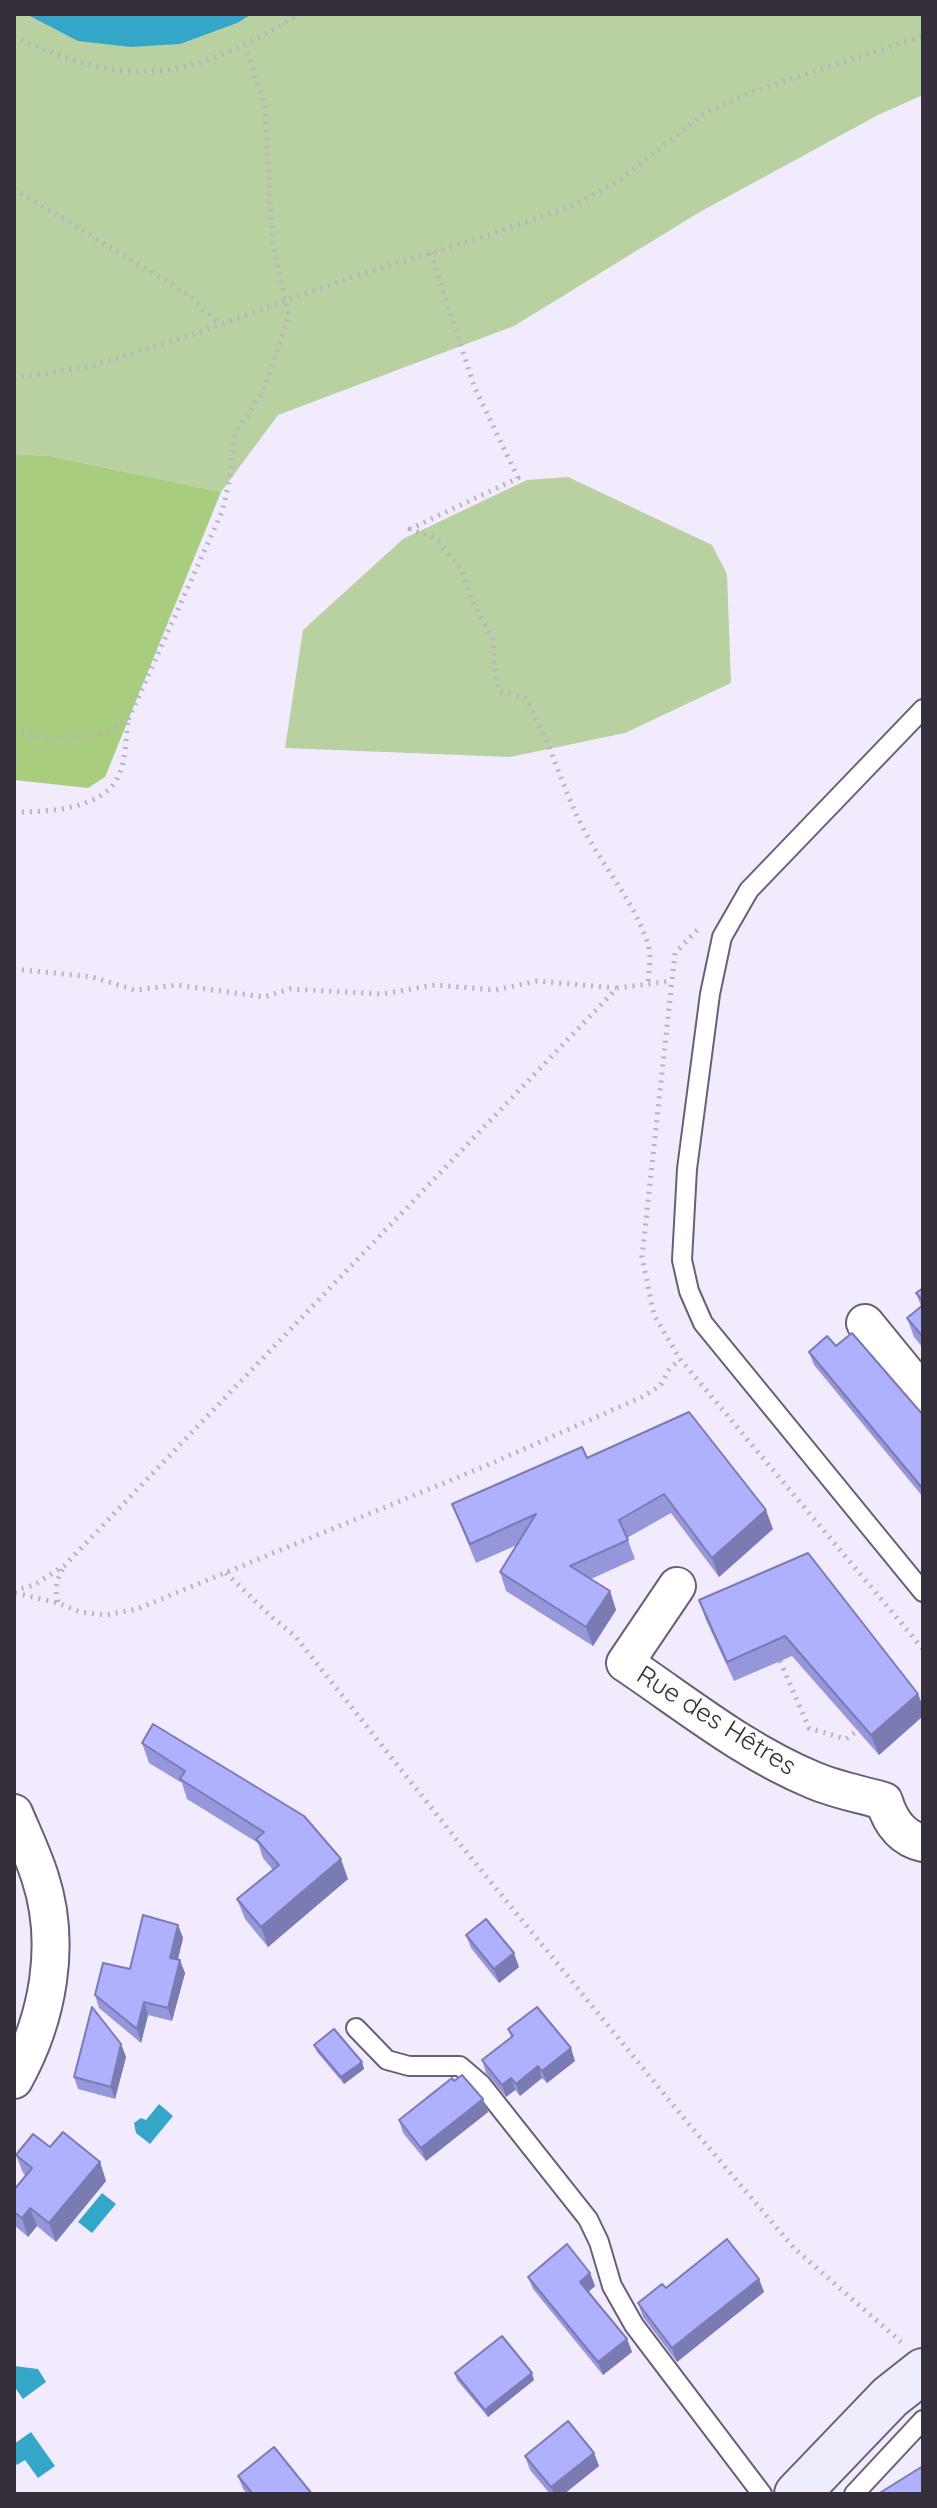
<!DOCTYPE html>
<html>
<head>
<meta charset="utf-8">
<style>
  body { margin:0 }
  #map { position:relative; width:937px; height:2508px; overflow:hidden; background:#f2ebfd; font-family:Quicksand,sans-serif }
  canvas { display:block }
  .frame { position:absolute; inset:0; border:16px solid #342f3b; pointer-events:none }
</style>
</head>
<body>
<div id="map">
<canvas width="937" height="2508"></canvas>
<div class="frame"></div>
</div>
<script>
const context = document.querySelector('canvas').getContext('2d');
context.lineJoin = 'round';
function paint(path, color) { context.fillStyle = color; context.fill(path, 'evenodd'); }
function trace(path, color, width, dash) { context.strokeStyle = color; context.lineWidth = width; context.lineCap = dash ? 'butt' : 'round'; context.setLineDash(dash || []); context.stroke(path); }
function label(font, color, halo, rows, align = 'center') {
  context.font = font + ' Quicksand,sans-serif'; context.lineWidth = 6; context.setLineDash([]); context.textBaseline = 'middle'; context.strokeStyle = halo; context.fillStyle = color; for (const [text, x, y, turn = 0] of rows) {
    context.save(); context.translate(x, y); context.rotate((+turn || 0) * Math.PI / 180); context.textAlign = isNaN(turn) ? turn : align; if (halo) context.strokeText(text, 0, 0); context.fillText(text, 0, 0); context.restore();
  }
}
const green = new Path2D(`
  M 14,14 L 923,14 L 923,95 L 878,115 L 698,213 L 514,326 L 278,415 L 221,492 L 50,456 L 14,454 Z
  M 568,477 L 712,545 L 727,574 L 731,683 L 625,733 L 510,757 L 285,748 L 303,630 L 403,539 L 527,480 Z`);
const forest = new Path2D(`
  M 14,454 L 50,456 L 221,492 L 105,777 L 88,788 L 14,780 Z`);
const water = new Path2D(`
  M 26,14 L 252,14 L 237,23 L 180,44 L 131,47 L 78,41 Z
  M 159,2104 L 173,2116 L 150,2144 L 136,2133 L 134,2123 L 141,2118 L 146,2120 Z
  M 102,2193 L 116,2204 L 92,2233 L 78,2222 Z
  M 14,2366 L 38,2369 L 46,2382 L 23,2399 L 14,2386 Z
  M 31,2432 L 55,2466 L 38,2478 L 25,2460 L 17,2465 L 14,2461 L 14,2444 Z`);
const path = new Path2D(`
  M 14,36 C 26,44 41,48 54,53 C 149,91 216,66 299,14
  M 14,189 L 189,295 L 219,324
  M 431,253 L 474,386 L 518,478 L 410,529 L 436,539 L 461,569 L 472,601 L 494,641 L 493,660 L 499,691 L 525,698 C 550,739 561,786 583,828 C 603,867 633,900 647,941 C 652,955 649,970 648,984
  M 14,378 L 92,366 L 194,334 L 349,278 L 489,235 L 577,204 L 621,179 L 706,112 L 754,91 L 923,36
  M 14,730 L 39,738 L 98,736 L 128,720 L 222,512 L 230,478 L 235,433 L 263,392 L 289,316 L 272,241 L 265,105 L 245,47
  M 14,812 C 45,812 102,810 118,777 C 126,762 126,737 128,720
  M 697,930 L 675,953 L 642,1257 L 654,1315 L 680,1359 L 923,1649
  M 14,969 L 92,977 L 135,990 L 177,985 L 264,997 L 290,989 L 382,994 L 435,985 L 496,990 L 537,981 L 616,988
  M 226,1573 L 275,1620 L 295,1636 L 472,1859 L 682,2116 L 794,2248 L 901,2342
  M 14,1591 L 34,1585 L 64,1566 L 617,988 L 672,981
  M 15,1593 L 58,1603 L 80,1612 L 106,1615 L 137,1609 L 483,1467 L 642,1397 L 660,1386 L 669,1370 L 680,1359
  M 58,1602 C 54,1588 57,1579 64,1566
  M 780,1661 L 809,1728 L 846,1739 L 857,1731`);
const lane = new Path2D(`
  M 923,709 L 749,890 L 722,937 L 710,994 L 687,1169 L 682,1260 L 689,1291 L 703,1323 L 923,1592
  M 356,2028 L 387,2060 L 409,2066 L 460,2066 L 481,2084 L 588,2219 L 599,2242 L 612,2286 L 634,2325 L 762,2494
  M 854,2494 L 923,2420`);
const street = new Path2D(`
  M 865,1323 L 923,1394
  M 677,1586 L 625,1663 C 686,1704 745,1752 813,1780 C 836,1790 860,1794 884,1801 C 890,1821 901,1838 923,1843
  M 14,1813 C 23,1834 33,1855 40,1877 C 62,1944 48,2019 14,2080`);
const secondary = new Path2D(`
  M 797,2494 L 890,2397 L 923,2371`);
const wall = new Path2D(`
  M 923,1288 L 923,1348 L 914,1337 L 907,1318 L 921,1306 L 916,1293 Z
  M 836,1346 L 923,1415 L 923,1497 L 814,1365 L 809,1352 Z
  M 587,1458 L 773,1529 L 719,1577 L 671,1513 L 627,1538 L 635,1559 L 591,1579 L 610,1591 L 616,1610 L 593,1646 L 506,1591 L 500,1572 L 517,1545 L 476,1563 L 452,1504 Z
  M 808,1553 L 918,1694 L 923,1707 L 923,1716 L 879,1755 L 792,1656 L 734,1681 L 706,1620 L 699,1600 Z
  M 153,1724 L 348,1879 L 268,1947 L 245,1919 L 237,1899 L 273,1870 L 263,1858 L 258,1843 L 187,1799 L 182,1783 L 149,1763 L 142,1743 Z
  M 178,1925 L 183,1938 L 178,1959 L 185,1973 L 172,2021 L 148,2015 L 141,2043 L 99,2008 L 95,1995 L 130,1969 Z
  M 466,1935 L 519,1967 L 499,1983 L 471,1948 Z
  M 508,2029 L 575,2061 L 547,2083 L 542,2078 L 520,2096 L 515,2090 L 506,2097 L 486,2073 L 482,2060 L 511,2037 Z
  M 121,2044 L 126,2057 L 115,2099 L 78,2089 L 74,2077 Z
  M 314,2045 L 362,2062 L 364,2069 L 344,2084 L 317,2052 Z
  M 454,2081 L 483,2099 L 488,2112 L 426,2161 L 403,2133 L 399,2120 Z
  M 50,2147 L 100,2162 L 106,2181 L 56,2242 L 37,2226 L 28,2237 L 14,2225 L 14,2190 L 26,2176 L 23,2173 L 16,2155 Z
  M 590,2273 L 595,2286 L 588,2292 L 627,2339 L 632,2352 L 603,2375 L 533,2289 L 528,2277 Z
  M 759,2279 L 764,2292 L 677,2362 L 643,2317 L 638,2303 Z
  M 455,2373 L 534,2380 L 488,2417 L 457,2380 Z
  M 594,2453 L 599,2466 L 564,2494 L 550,2494 L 530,2470 L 525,2456 Z
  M 238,2476 L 312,2494 L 247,2494 L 243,2489 Z`);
const shadedWall = new Path2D(`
  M 766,1510 L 773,1529 L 719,1577 L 712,1558 Z
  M 610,1591 L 616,1610 L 593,1646 L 586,1627 Z
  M 918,1694 L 923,1707 L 923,1716 L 879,1755 L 871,1735 Z
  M 341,1859 L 348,1879 L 268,1947 L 261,1927 Z
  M 178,1925 L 183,1938 L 175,1971 L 170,1958 Z
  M 514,1953 L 519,1967 L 499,1983 L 494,1969 Z
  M 180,1960 L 185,1973 L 172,2021 L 168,2008 Z
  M 144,2002 L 148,2015 L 141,2043 L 137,2029 Z
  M 121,2044 L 126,2057 L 115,2099 L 111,2087 Z
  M 571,2048 L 575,2061 L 547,2083 L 542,2071 Z
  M 362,2062 L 364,2069 L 344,2084 L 341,2077 Z
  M 538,2066 L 542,2078 L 520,2096 L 516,2084 Z
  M 511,2078 L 515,2090 L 506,2097 L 502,2085 Z
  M 483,2099 L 488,2112 L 426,2161 L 421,2148 Z
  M 100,2162 L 106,2181 L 56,2242 L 49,2223 Z
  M 30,2208 L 37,2226 L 28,2237 L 22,2218 Z
  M 590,2273 L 595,2286 L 585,2295 L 580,2282 Z
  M 759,2279 L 764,2292 L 677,2362 L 672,2348 Z
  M 627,2339 L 632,2352 L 603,2375 L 598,2362 Z
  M 532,2373 L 534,2380 L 488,2417 L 485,2410 Z
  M 594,2453 L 599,2466 L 564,2494 L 554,2494 L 551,2487 Z`);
const building = new Path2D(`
  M 923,1288 L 923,1301 L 916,1293 Z
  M 923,1305 L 923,1337 L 907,1318 Z
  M 852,1333 L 923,1415 L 923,1489 L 809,1352 L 827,1336 L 836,1346 Z
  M 689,1412 L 766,1510 L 712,1558 L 664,1494 L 619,1520 L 628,1540 L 570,1566 L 610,1591 L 586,1627 L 500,1572 L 536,1514 L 470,1544 L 452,1504 L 582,1447 L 587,1458 Z
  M 808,1553 L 918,1694 L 871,1735 L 785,1636 L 727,1662 L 699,1600 Z
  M 153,1724 L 304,1816 L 341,1859 L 261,1927 L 237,1899 L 279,1865 L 256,1839 L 264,1832 L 180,1779 L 185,1771 L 142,1743 Z
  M 143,1915 L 178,1925 L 170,1958 L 180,1960 L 168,2008 L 144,2002 L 137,2029 L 95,1995 L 103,1963 L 130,1969 Z
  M 486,1919 L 514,1953 L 494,1969 L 466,1935 Z
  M 92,2007 L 121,2044 L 111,2087 L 74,2077 Z
  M 537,2007 L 571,2048 L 542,2071 L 538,2066 L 516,2084 L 511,2078 L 502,2085 L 482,2060 L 513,2036 L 508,2029 Z
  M 334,2029 L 362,2062 L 341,2077 L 314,2045 Z
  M 462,2075 L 483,2099 L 421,2148 L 399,2120 L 452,2078 L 454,2081 Z
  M 63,2132 L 100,2162 L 49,2223 L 30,2208 L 22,2218 L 14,2212 L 14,2190 L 32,2168 L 16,2155 L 33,2134 L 50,2147 Z
  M 727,2239 L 759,2279 L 672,2348 L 638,2303 L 662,2284 L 666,2288 Z
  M 567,2244 L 590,2273 L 580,2282 L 627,2339 L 598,2362 L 528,2277 Z
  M 502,2336 L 532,2373 L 485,2410 L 455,2373 Z
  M 568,2421 L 594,2453 L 551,2487 L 525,2456 Z
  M 274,2447 L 312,2494 L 253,2494 L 238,2476 Z
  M 923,2466 L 923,2494 L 878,2494 Z`);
const streetNames = [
  ["Rue des Hêtres",716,1721,32]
];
paint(green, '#b9d1a1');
paint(forest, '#a8cd7f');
paint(water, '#34a6c8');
trace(lane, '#695f78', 22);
trace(street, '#695f78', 40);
trace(secondary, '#695f78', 48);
trace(path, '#b8b2c2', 5, [2, 6]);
trace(lane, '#fff', 18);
trace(street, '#fff', 36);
trace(secondary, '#eeedfc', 44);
paint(wall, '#9697da');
paint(shadedWall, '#7a7bb2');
paint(building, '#afb0fe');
trace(building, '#7a7bb2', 2);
label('26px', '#342f3b', '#fcfcfc', streetNames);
</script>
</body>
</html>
